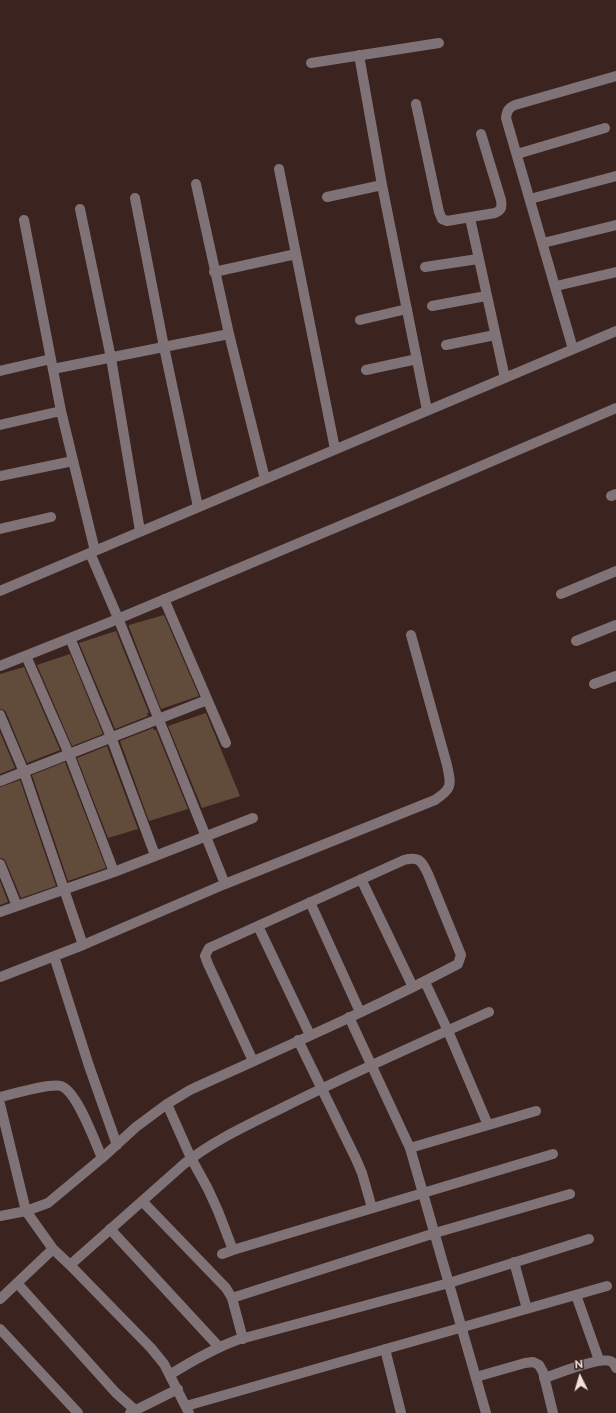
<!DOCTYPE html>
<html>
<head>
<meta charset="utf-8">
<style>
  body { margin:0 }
  #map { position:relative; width:616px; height:1413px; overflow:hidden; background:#3b231f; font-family:Raleway,sans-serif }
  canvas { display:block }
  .north { position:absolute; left:560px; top:1357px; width:40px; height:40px; -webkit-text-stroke:3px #3b231f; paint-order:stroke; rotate:355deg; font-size:11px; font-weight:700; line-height:16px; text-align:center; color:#f1e0dd }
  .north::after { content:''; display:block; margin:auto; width:14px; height:18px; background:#f1e0dd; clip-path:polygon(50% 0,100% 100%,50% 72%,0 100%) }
</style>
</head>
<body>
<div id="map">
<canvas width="616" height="1413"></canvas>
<div class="north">N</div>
</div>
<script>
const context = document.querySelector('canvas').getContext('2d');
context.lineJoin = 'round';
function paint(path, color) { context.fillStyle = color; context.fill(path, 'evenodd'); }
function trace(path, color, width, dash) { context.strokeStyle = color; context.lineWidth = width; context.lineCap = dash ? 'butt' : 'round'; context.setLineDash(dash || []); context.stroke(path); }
const building = new Path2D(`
  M 164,615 L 199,696 L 161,709 L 129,627 L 129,625 Z
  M 116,631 L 149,713 L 147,713 L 148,716 L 115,729 L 79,643 Z
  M 70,654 L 103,734 L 72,746 L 37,665 Z
  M 24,667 L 60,750 L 27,763 L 6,712 L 4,710 L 0,709 L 0,674 Z
  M 206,713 L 240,796 L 202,808 L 168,726 Z
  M 153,728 L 154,730 L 156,730 L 188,809 L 149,821 L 120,741 Z
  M 0,732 L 15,768 L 0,774 Z
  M 107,746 L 138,829 L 108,838 L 77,758 Z
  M 65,762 L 106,868 L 68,881 L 32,775 Z
  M 20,780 L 56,886 L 21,898 L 6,862 L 4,859 L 0,858 L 0,787 Z
  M 0,881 L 8,902 L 0,905 Z`);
const minor = new Path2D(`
  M 359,55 L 382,185 L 427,410
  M 311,63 L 439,43
  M 416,104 L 439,212 L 442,219 L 447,221 L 495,213 C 502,210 502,207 501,200 L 481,134
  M 517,154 L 605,128
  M 279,169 L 335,449
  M 196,184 L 229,334 L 265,479
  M 327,197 L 382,185
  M 135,198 L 164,347 L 198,507
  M 530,199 L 616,176
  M 80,209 L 111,358 L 140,531
  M 470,218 L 505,378
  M 24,220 L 61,411 L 95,551
  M 543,243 L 616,225
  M 425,267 L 478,259
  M 214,272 L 296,254
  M 556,286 L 616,272
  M 432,306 L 486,296
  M 360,320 L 407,309
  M 446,345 L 495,335
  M 573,349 L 506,118 C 507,111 508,108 515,105 L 616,76
  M 53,369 L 229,334
  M 366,370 L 417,359
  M 0,371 L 51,359
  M 0,425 L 61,411
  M 0,476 L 73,461
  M 611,496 L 616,494
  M 0,529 L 51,517
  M 0,591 L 616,331
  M 561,594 L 616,571
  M 164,599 L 226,743
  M 70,638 L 111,737 L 155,855
  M 576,641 L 616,625
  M 26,656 L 69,754 L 114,872
  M 0,666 L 108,623 L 404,499 L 616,408
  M 594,684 L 616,676
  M 0,715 L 24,772 L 83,945
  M 0,781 L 207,700
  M 0,864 L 17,906
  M 361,879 L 413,987
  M 225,884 L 435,800 C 453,788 451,785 447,765 L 411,635
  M 310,902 L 360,1012
  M 0,912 L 114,872 L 253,818
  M 258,926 L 310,1035
  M 54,956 L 89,1066 L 117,1145
  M 0,977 L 83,945 L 225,884 L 118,618 L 90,553
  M 425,982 L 448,1031 L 488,1125
  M 349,1017 L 410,1148 L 486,1413
  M 298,1040 L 356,1159 L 362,1173 L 372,1208
  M 0,1097 C 13,1094 49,1083 61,1086 C 77,1091 95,1142 102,1158
  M 0,1104 L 26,1211 L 53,1249 L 70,1265 L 151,1348 L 164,1364 L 189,1413
  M 167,1104 L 191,1158 L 208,1189 L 218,1211 L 233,1250
  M 410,1148 L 536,1111
  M 142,1201 L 226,1288 L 232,1298 L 243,1339
  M 0,1216 L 26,1211 L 48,1203 L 102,1158 L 136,1127 L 167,1104 L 190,1090 C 280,1049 371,1010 458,964 L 461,955 L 428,874 C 422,861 419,856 404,860 L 209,948 L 205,956 L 208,964 L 253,1061
  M 110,1229 L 219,1347
  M 222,1254 L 233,1250 L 553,1154
  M 514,1262 L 527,1309
  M 70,1265 L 184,1164 C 214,1140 250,1124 284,1107 C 352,1073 420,1043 489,1012
  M 17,1283 L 116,1393 L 135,1410
  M 576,1295 L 599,1360
  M 232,1298 L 435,1233 L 570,1194
  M 0,1299 L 53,1249
  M 0,1329 L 78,1413
  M 385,1349 L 401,1413
  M 171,1374 C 192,1361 213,1349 237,1340 L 449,1283 L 589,1239
  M 476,1377 L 525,1363 L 533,1362 L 539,1365 L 543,1372 L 553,1413
  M 544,1378 C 557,1374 599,1357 610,1361 C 613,1362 615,1365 616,1368
  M 186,1406 L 607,1286
  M 130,1413 L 178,1389`);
paint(building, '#614c3c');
trace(minor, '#807377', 10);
</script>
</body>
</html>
